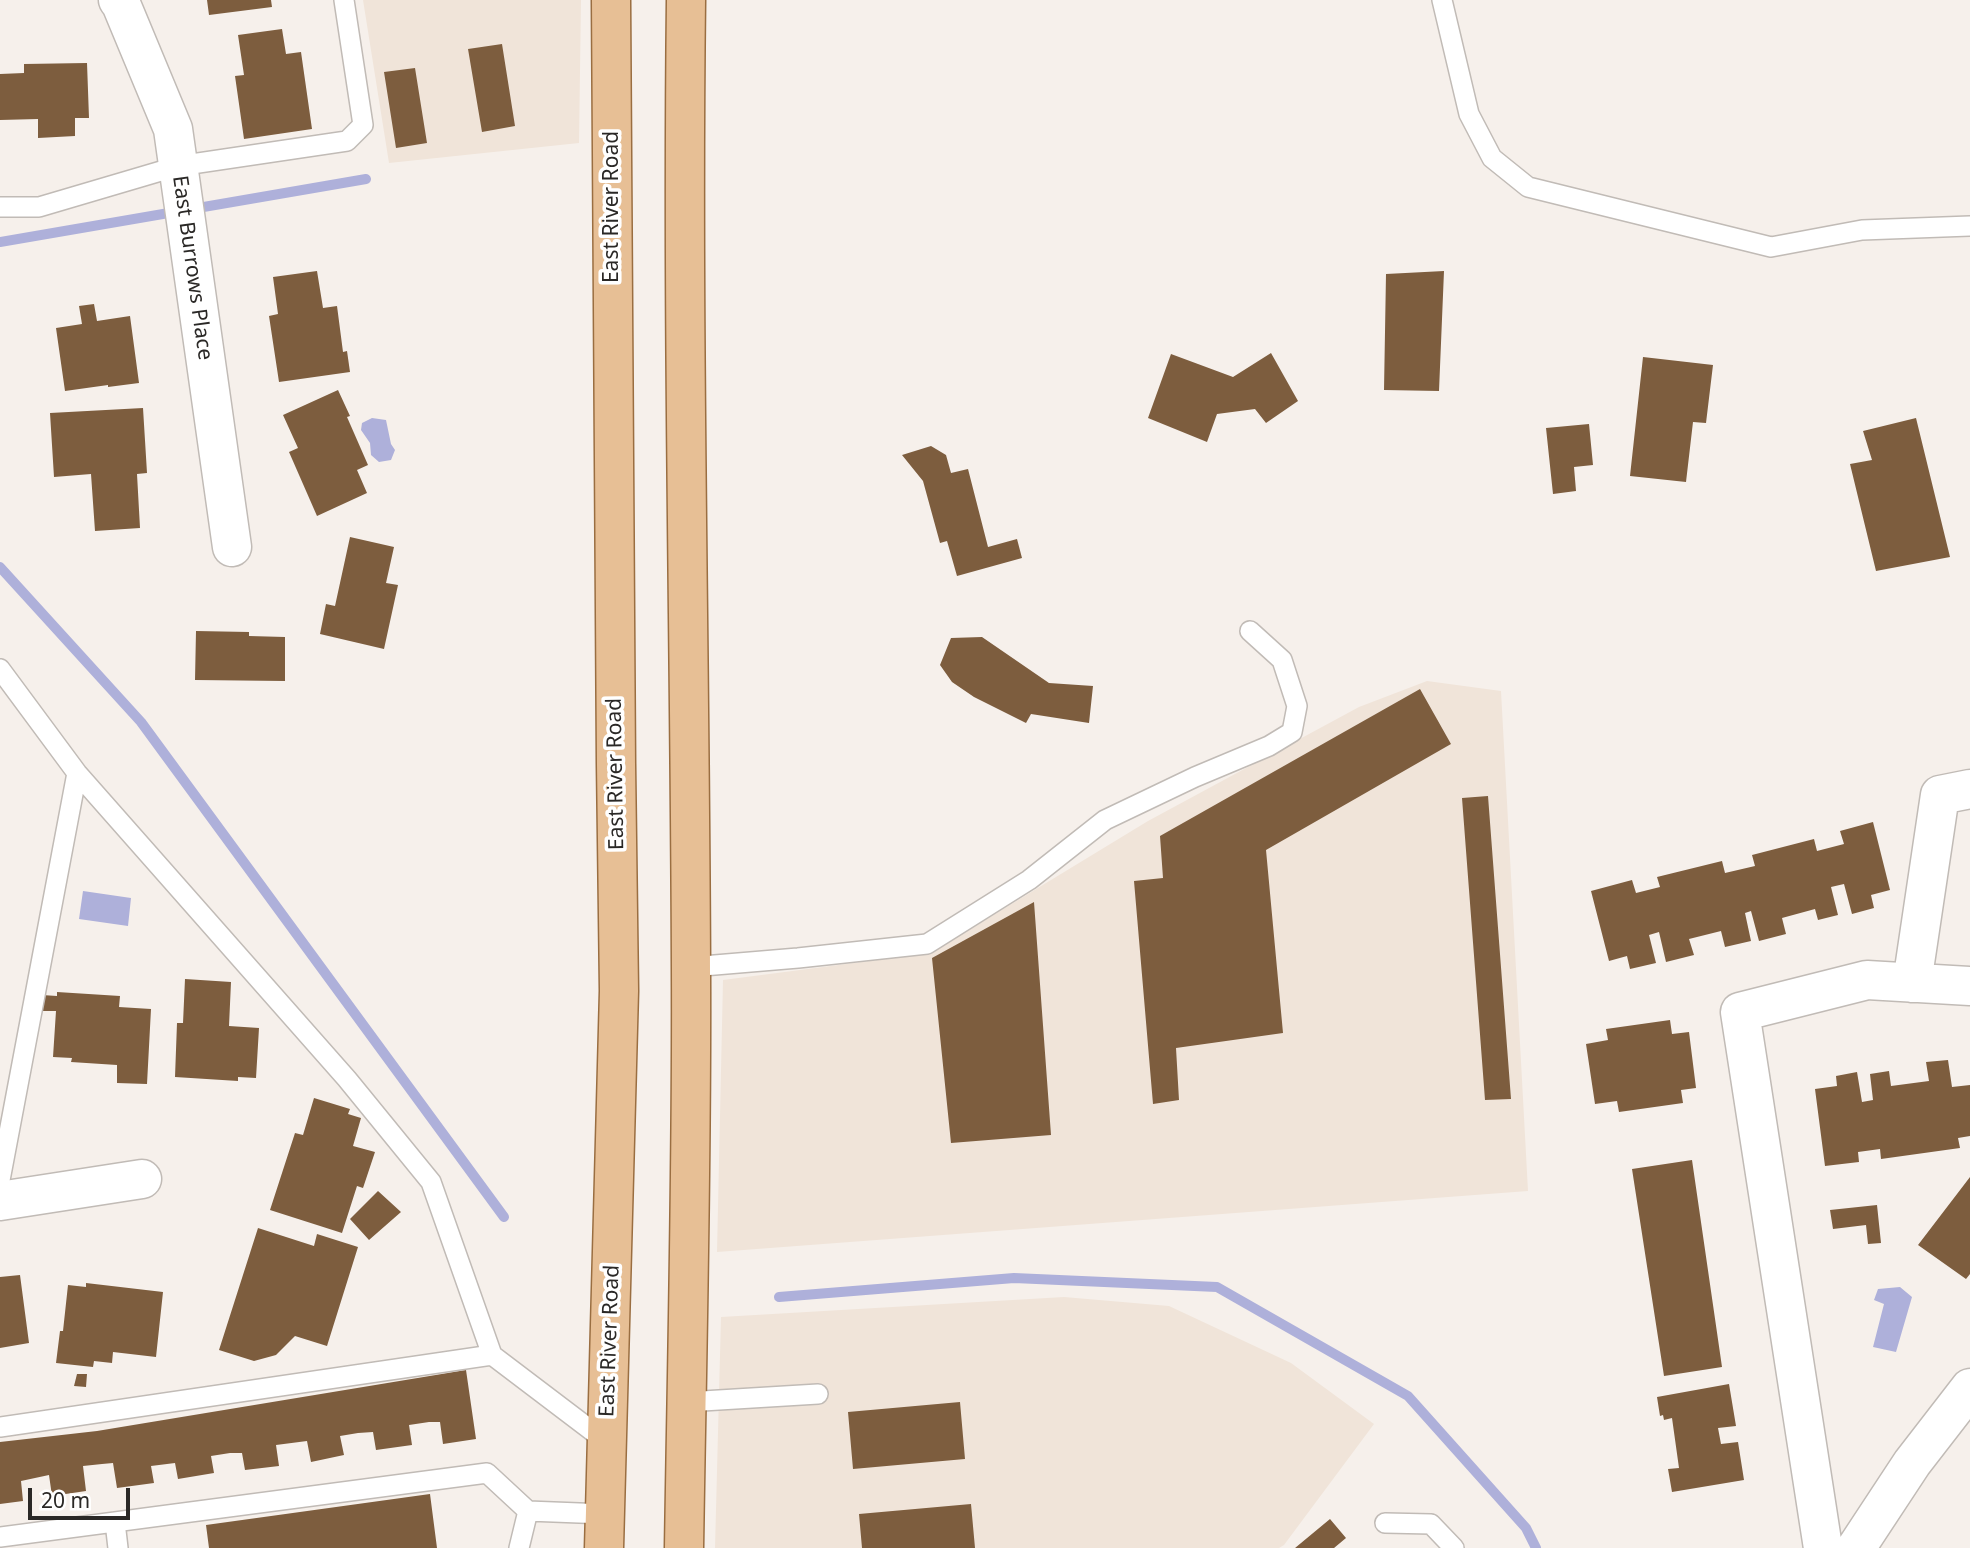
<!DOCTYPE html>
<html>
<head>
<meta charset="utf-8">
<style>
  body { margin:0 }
  #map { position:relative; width:1970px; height:1548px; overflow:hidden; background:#f6f0eb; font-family:"Noto Sans",sans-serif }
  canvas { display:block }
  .scale { position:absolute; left:28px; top:1488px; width:102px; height:32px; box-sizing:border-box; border:4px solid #2a2826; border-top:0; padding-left:9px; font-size:21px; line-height:24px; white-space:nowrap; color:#2a2826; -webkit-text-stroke:5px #fff; paint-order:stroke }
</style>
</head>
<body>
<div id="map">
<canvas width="1970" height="1548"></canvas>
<div class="scale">20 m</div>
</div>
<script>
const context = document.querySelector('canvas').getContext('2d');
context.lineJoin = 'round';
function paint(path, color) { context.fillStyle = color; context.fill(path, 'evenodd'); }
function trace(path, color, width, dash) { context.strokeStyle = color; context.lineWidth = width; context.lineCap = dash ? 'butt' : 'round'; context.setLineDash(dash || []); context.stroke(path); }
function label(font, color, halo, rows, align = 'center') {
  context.font = font + ' "Noto Sans",sans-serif'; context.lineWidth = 7; context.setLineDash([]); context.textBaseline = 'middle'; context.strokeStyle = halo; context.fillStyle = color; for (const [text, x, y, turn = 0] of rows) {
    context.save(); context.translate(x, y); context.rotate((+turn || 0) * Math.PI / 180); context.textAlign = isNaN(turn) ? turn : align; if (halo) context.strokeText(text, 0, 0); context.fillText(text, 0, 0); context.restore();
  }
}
const built = new Path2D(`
  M 363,0 L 581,0 L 579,143 L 389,163 Z
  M 1427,681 L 1501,691 L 1528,1191 L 717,1252 L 723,980 L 931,953 L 1148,821 L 1359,707 Z
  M 1064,1297 L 1169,1306 L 1291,1363 L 1374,1424 L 1284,1545 L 1279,1548 L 715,1548 L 721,1317 Z`);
const water = new Path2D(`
  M 372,418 L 386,420 L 391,444 L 395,450 L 391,460 L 379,462 L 371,455 L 370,443 L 361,430 L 362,423 Z
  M 83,891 L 131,898 L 128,926 L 79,919 Z
  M 1900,1287 L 1912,1297 L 1896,1352 L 1873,1347 L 1884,1304 L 1874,1300 L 1878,1289 Z`);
const stream = new Path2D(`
  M 0,242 L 366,179
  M 0,567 L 141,722 L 504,1217
  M 779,1297 L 1014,1278 L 1217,1287 L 1408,1396 L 1526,1528 L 1536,1548`);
const building = new Path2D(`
  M 207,0 L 271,0 L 272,7 L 209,15 Z
  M 282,29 L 286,54 L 301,52 L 312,129 L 244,139 L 235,76 L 244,75 L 238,35 Z
  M 502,44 L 515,126 L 482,132 L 468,49 Z
  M 87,63 L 89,118 L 75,118 L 75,136 L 38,138 L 38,119 L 0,120 L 0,74 L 24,73 L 24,64 Z
  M 415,68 L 427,143 L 396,148 L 384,72 Z
  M 317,271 L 323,308 L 337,306 L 343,352 L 347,351 L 350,372 L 279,382 L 269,316 L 278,314 L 273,277 Z
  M 1444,271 L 1439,391 L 1384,390 L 1386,274 Z
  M 94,304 L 97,321 L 130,316 L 139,383 L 108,387 L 108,385 L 65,391 L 56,328 L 82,324 L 79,306 Z
  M 1271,353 L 1298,401 L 1266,423 L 1255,409 L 1217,414 L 1207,442 L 1148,418 L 1171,354 L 1233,377 Z
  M 1643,357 L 1713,365 L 1706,423 L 1693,422 L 1686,482 L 1630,476 Z
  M 338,390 L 350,416 L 347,417 L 368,465 L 357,470 L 367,493 L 317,516 L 289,452 L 298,448 L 283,415 Z
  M 143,408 L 147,473 L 137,474 L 140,528 L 95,531 L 91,474 L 54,477 L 50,413 Z
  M 1916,418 L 1950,557 L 1876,571 L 1850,464 L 1872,460 L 1863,431 Z
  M 1589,424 L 1593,465 L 1574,467 L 1576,491 L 1553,494 L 1546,428 Z
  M 931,446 L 946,455 L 951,473 L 968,469 L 988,547 L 1017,539 L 1022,558 L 957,576 L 947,541 L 940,543 L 923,481 L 902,455 Z
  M 350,537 L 394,547 L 386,583 L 398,585 L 384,649 L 320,634 L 326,604 L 335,606 Z
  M 196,631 L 249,632 L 249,636 L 285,637 L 285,681 L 195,680 Z
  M 982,637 L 1049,683 L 1093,686 L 1089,723 L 1031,714 L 1026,723 L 974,697 L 952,682 L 940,665 L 951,638 Z
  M 1420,689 L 1451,744 L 1266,850 L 1283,1033 L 1176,1048 L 1179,1100 L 1153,1104 L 1134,881 L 1163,878 L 1160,836 Z
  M 1488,796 L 1511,1099 L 1485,1100 L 1462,798 Z
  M 1873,822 L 1890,890 L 1871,895 L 1874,908 L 1852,914 L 1844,884 L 1831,887 L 1838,915 L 1818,920 L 1815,909 L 1782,918 L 1786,934 L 1759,941 L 1751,911 L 1745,913 L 1751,941 L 1725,947 L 1721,931 L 1689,939 L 1694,955 L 1666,962 L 1659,932 L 1649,935 L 1656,963 L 1630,969 L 1627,956 L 1609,961 L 1591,891 L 1632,880 L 1636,893 L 1660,887 L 1657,877 L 1722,861 L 1725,873 L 1755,866 L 1752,855 L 1814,839 L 1817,851 L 1844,844 L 1840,831 Z
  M 1034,902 L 1051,1135 L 951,1143 L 932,958 Z
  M 185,979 L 231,982 L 229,1026 L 259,1028 L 256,1078 L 238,1077 L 238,1081 L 175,1077 L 177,1023 L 183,1023 Z
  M 57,992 L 120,996 L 119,1007 L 151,1009 L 147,1084 L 117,1083 L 117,1065 L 71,1062 L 72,1058 L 53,1057 L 56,1011 L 42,1011 L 42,995 L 57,996 Z
  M 1670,1020 L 1672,1034 L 1689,1032 L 1696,1088 L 1681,1090 L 1683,1103 L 1619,1112 L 1617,1101 L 1595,1104 L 1586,1044 L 1608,1040 L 1606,1029 Z
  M 1948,1060 L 1952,1087 L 1970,1085 L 1970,1136 L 1958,1138 L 1960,1148 L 1881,1159 L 1880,1149 L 1858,1152 L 1859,1162 L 1825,1166 L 1815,1089 L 1837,1086 L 1836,1076 L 1857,1072 L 1862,1102 L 1873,1100 L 1870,1074 L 1889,1071 L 1891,1086 L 1929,1081 L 1926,1062 Z
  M 314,1098 L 350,1109 L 348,1114 L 361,1118 L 353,1146 L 375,1152 L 363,1188 L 357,1186 L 342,1233 L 270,1210 L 295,1133 L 303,1135 Z
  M 1692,1160 L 1722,1367 L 1664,1376 L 1632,1169 Z
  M 1970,1177 L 1970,1274 L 1966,1279 L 1918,1245 Z
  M 378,1191 L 401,1212 L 369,1240 L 350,1219 Z
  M 1877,1205 L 1881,1243 L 1868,1244 L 1866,1225 L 1833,1229 L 1830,1210 Z
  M 258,1228 L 314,1246 L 317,1234 L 358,1247 L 327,1346 L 295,1336 L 276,1355 L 254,1361 L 219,1350 Z
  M 20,1275 L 29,1343 L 0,1348 L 0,1277 Z
  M 86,1283 L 163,1292 L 156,1357 L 113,1352 L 112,1363 L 94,1361 L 93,1367 L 56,1363 L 60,1331 L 63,1331 L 68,1285 L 86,1287 Z
  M 466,1370 L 476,1439 L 443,1444 L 440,1422 L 429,1422 L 409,1425 L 412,1445 L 376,1450 L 373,1432 L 358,1433 L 340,1436 L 344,1455 L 311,1462 L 307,1441 L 276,1445 L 279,1466 L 245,1470 L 242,1453 L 230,1453 L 211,1456 L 214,1473 L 178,1479 L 175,1463 L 151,1466 L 154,1483 L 117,1488 L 113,1463 L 102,1464 L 83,1466 L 86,1491 L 52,1496 L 49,1475 L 21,1481 L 23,1501 L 0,1504 L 0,1442 L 97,1431 Z
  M 77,1374 L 87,1374 L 86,1387 L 74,1386 Z
  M 1729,1384 L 1736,1426 L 1718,1428 L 1721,1444 L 1738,1442 L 1744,1480 L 1672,1492 L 1668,1469 L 1679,1468 L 1672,1418 L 1664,1420 L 1663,1415 L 1660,1416 L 1657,1397 Z
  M 960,1402 L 965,1459 L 853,1469 L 848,1412 Z
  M 430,1494 L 437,1548 L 209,1548 L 206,1525 Z
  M 971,1504 L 975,1548 L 862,1548 L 859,1514 Z
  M 1330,1519 L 1346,1538 L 1334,1548 L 1295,1548 Z`);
const lane = new Path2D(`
  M 1442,0 L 1469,114 L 1492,158 L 1528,187 L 1771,247 L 1862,230 L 1970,226
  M 0,207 L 39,207 L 178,166 L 347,141 L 363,125 L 344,0
  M 0,669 L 77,773 L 347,1079 L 431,1182 L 492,1355
  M 691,967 L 798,958 L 927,944 L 1029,880 L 1105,820 L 1195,777 L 1269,746 L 1292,732 L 1297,706 L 1282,660 L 1250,631
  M 0,1180 L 77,773
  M 686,1402 L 818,1394
  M 0,1427 L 492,1355 L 608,1443
  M 115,1522 L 118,1548
  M 1385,1523 L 1431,1524 L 1454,1548
  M 0,1537 L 487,1473 L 528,1511 L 605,1514
  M 519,1548 L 528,1511`);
const street = new Path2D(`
  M 118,0 L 121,4 L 173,129 L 232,547
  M 1912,983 L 1940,795 L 1970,789
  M 0,1201 L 142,1179
  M 1823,1548 L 1740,1012 L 1867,980 L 1970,986
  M 1856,1548 L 1912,1463 L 1970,1388`);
const primary = new Path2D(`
  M 604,1548 L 619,991 L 616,764 L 611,0
  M 684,1548 C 687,1356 692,1164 691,972 C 690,648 682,324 686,0`);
const streetNames = [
  ["East River Road",612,207,-90],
  ["East Burrows Place",192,268,82],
  ["East River Road",616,774,-91],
  ["East River Road",610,1341,-88]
];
paint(built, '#f0e4d9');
paint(water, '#aeb0da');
trace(stream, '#aeb0da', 10);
paint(building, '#7d5d3e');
trace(lane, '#c1bbb6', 22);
trace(street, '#c1bbb6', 41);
trace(primary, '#9a6e41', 41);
trace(lane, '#fff', 19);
trace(street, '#fff', 38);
trace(primary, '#e7bf95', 38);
label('21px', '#2a2826', '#fff', streetNames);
</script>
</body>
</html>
